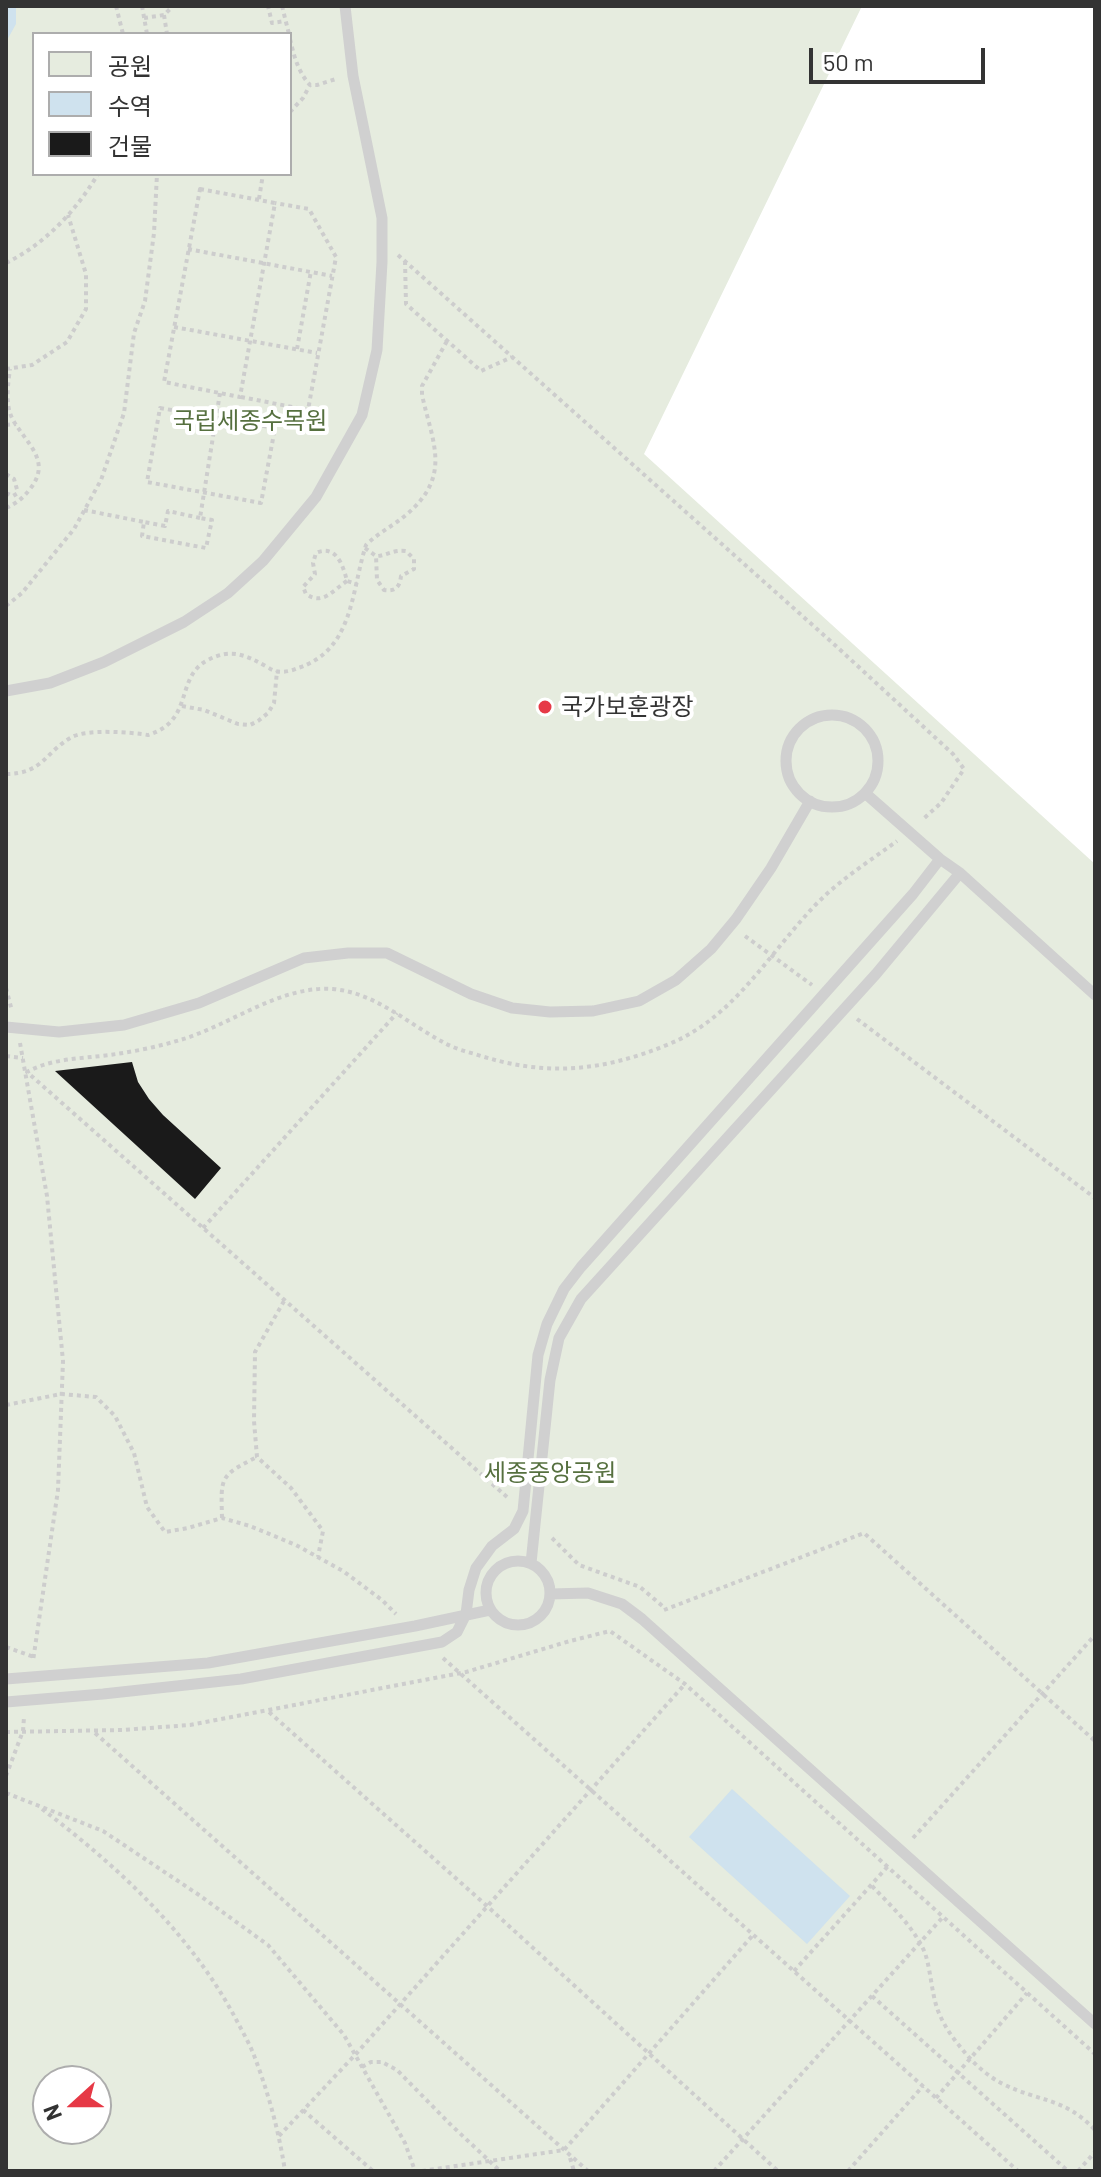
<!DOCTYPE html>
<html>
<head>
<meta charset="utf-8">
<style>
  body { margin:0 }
  #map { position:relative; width:1101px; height:2177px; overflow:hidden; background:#fff; font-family:Barlow,"Noto Sans KR",sans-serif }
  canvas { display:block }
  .frame { position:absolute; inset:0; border:8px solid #333; pointer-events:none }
  .legend { position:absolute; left:32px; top:32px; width:260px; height:144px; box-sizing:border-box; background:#fff; border:2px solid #adadad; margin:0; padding:10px 14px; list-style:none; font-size:24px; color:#333 }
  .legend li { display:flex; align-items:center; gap:16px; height:40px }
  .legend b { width:40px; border:2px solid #adadad }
  .north { position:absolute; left:32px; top:2065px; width:80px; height:80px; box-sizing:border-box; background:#fff; border:2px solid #adadad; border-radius:50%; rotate:249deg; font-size:22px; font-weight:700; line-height:32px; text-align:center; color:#333 }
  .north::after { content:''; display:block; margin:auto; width:28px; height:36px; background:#e63946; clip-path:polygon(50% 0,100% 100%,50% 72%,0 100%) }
  .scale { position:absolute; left:809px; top:48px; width:176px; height:36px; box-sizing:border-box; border:4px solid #333; border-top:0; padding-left:10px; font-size:24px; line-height:28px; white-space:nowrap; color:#333; -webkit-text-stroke:6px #fff; paint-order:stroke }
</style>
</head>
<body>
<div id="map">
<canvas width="1101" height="2177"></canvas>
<div class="frame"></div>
<ul class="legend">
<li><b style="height:22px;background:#e6ecdf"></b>공원</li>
<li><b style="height:22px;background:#cfe2ee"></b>수역</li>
<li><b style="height:22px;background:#1a1a1a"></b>건물</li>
</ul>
<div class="north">N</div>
<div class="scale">50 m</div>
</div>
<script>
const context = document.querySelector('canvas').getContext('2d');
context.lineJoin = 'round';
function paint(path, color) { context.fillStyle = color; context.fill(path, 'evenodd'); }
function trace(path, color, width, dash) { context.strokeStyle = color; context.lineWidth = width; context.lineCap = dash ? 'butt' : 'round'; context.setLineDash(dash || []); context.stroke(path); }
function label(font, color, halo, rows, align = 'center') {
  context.font = font + ' Barlow,"Noto Sans KR",sans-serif'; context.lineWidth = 8; context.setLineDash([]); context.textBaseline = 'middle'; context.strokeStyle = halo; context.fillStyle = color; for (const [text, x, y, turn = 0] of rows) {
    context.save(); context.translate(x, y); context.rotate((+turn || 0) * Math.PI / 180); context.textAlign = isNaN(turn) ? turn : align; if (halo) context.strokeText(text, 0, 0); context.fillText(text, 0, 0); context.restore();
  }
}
const green = new Path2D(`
  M 6,6 L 862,6 L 644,454 L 1095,864 L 1095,2171 L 6,2171 ZM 34,34 L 290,34 L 290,174 L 34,174 ZM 48,2081 L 96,2081 L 96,2129 L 48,2129 Z`);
const water = new Path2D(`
  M 6,6 L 16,6 L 16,24 L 6,42 Z
  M 732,1789 L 850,1896 L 807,1944 L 689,1837 Z`);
const building = new Path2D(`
  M 132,1062 L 138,1082 L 149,1099 L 163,1115 L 221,1168 L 195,1199 L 55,1071 Z`);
const path = new Path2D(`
  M 116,6 L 123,34
  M 142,6 L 147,34
  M 269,6 L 268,6 L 272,23 L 285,21
  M 282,6 L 289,34
  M 164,15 L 167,34
  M 144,18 L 164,15 L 173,6
  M 290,39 C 294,56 298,72 310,85 L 317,85 L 336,79
  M 290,112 L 303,98 L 310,85
  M 200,189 L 275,203 L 240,397 L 164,382 Z
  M 259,199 L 263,174
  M 188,249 L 332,276
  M 398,255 L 836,646 L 953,754 L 964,769 L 941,803 L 922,820
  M 405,261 L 406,304 L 481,371 L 512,357
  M 6,263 C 45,244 76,211 98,174
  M 174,327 L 317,353
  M 297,349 L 311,271
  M 6,369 L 32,365 L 67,342 L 86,309 L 86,274 L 68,215
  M 241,397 L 308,410 L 336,257 L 309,209 L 275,203
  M 160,408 L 275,428 L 261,503 L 147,482 Z
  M 6,425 L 16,424
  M 6,474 L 14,479 L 18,493
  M 6,493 L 13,496 L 18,493
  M 6,508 C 17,503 23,498 30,489 C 53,460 25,443 12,418 C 5,404 8,384 10,369
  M 84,510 L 144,522
  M 200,518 L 168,511 L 165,526 L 144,522 L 142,536 L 206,548 L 212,520 L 200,518 L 220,393
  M 365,548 L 376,556 L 377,580 L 384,590 C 396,592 400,586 401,576 L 414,569 L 414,559 L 406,551 C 394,549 386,556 376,556
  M 347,581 C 333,590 323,606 306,594 L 303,587 L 315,574 L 313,563 L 316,553 C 336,544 343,565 347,581 L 357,584
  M 6,606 L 22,593 L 74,529 L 101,480 L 124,413 L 134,333 L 145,301 L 154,233 L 157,174
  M 182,706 L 204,710 L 238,724 L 250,725 L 258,721 L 268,713 L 274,703 L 277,671
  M 6,774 C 43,774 46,751 72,737 C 87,729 131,732 148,735 C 194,721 175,679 206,661 C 231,647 246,655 269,668 C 277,674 289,672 298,668 C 354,650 351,591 366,545 C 378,533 393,526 406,515 C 452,476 433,444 422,395 L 422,386 L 447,341
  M 745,936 L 812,985
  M 6,988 L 12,1011
  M 857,1019 L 1095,1198
  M 20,1043 L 47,1196 L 63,1361 L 58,1490 L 33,1661
  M 6,1056 L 23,1058
  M 203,1228 L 397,1013
  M 284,1301 L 255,1352 L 254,1421 L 257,1457 L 291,1488 L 323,1531 L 318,1557
  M 6,1405 L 61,1394 L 96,1397 L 115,1416 L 134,1453 L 147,1507 L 165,1532 L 188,1528 L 222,1518 L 250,1526 L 296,1545 L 343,1571 L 382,1600 L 396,1614
  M 507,1497 L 27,1072 C 53,1058 79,1059 109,1055 C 132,1052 157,1047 180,1040 C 229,1026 280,985 333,989 C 375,993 406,1022 441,1041 C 451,1047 463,1051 475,1054 C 544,1077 602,1072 669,1044 C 731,1019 765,960 808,913 C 833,884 867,863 897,841
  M 222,1518 C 221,1477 219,1476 257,1457
  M 552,1538 L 579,1565 L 640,1587 L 666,1609
  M 664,1610 L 864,1533 L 1095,1741
  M 6,1647 L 34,1657
  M 443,1658 L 1018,2171
  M 269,1712 L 487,1906 L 778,2171
  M 6,1732 L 122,1730 L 190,1725 L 466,1672 L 570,1641 L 610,1631 L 685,1684 L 1095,2054
  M 95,1733 L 588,2171
  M 6,1776 L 23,1731 L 24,1717
  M 6,1793 L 103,1831 L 199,1895 L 268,1945 L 344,2035 L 405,2143 L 415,2171
  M 42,1809 C 120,1868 194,1937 239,2025 C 245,2036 251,2047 255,2058 C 269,2095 279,2132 285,2171
  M 913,1838 L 1095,1635
  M 872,1886 C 891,1906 914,1927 925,1953 C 930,1968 931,1985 935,2001 C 939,2018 950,2035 962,2049 C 973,2063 987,2076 1003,2084 C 1039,2102 1064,2097 1095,2130
  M 794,1971 L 889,1865
  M 872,1996 L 1068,2171
  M 362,2067 L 371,2062 L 382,2062 L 397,2070 L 450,2124 L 500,2171
  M 936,2098 L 1027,1993
  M 303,2110 L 373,2171
  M 279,2136 L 355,2055 L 685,1684
  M 570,2158 L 574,2171
  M 6,2171 L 8,2171
  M 422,2171 L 564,2150 L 753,1935
  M 714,2171 L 943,1917
  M 848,2171 L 923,2086
  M 1078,2171 L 1095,2152`);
const service = new Path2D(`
  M 6,691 L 50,683 L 104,662 L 184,622 L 228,593 L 263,561 L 316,497 L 362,415 L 377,350 L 382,262 L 382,218 L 353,76 L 345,6
  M786 761a46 46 0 1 1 92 0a46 46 0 1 1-92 0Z
  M 865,793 L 940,859 L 960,873 L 1095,995
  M 6,1027 L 59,1032 L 124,1025 L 199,1003 L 304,958 L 348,953 L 387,953 L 471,994 L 512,1008 L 550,1012 L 593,1011 L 639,1001 L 676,980 L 711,949 L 736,919 L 771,868 L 810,801
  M486 1593a32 32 0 1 1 64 0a32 32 0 1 1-64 0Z
  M 531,1563 L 550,1380 L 559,1338 L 581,1299 L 876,974 L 960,873
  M 550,1594 L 588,1593 L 622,1604 L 642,1619 L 1095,2024
  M 6,1679 L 208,1663 L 415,1626 L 490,1610
  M 6,1702 L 103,1694 L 241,1679 L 442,1642 L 457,1632 L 466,1614 L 469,1590 L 476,1568 L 492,1546 L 514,1529 L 523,1511 L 538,1355 L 547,1324 L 564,1289 L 581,1267 L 913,894 L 940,859`);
const markers = [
  [545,707,8,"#e63946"]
];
const parkNames = [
  ["국립세종수목원",250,421],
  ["세종중앙공원",550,1473]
];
const poiNames = [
  ["국가보훈광장",561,707]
];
paint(green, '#e6ecdf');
paint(water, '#cfe2ee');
paint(building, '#1a1a1a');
trace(path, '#cdcdcd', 4, [4, 4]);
trace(service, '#d0d0d0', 11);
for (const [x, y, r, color] of markers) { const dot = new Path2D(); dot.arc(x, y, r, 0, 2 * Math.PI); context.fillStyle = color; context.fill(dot); trace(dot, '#fff', 3); }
label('24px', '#56703f', '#fff', parkNames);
label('24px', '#333', '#fff', poiNames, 'left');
</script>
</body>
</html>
